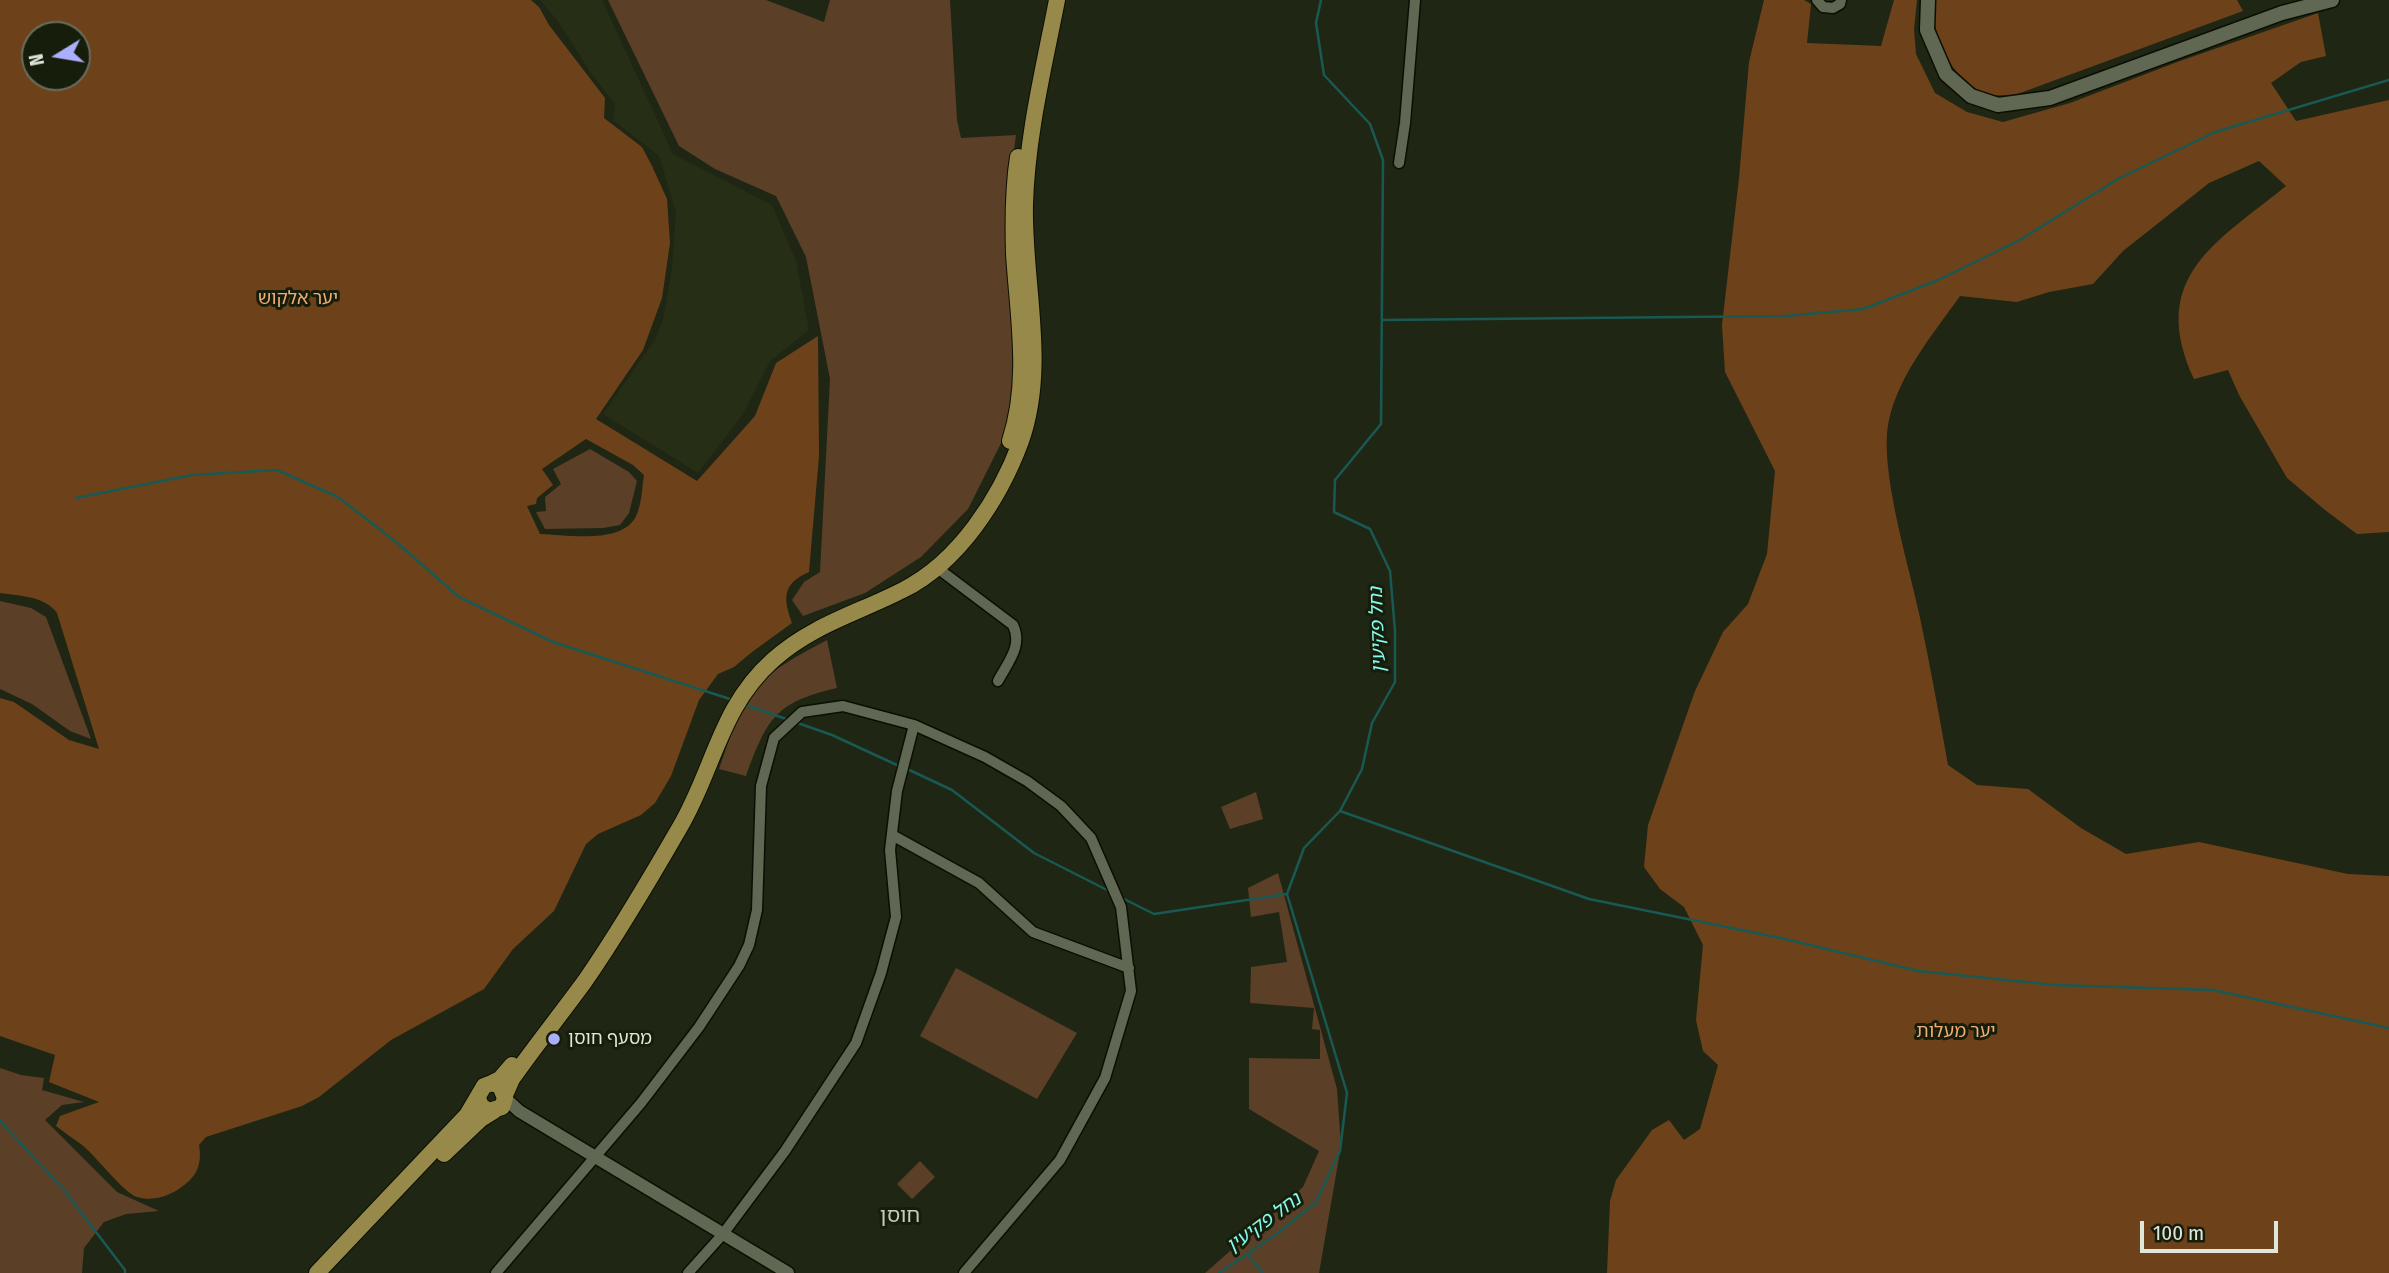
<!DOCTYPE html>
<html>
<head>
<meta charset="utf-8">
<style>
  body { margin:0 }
  #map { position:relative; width:2389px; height:1273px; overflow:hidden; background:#202614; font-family:"Fira Sans Condensed",sans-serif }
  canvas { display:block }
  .north { position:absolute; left:21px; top:21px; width:70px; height:70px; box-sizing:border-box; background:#171d0b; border:2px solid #686d5e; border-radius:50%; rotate:259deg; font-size:19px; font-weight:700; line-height:28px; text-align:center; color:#e1e6da }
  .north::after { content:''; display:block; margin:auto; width:24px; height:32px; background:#abaffb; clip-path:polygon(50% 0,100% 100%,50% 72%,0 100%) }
  .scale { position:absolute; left:2140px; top:1221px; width:138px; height:32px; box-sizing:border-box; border:4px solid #e1e6da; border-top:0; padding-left:9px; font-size:21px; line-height:24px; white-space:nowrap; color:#e1e6da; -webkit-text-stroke:5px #171d0b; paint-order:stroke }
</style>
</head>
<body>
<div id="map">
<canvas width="2389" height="1273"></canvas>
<div class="north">N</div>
<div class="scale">100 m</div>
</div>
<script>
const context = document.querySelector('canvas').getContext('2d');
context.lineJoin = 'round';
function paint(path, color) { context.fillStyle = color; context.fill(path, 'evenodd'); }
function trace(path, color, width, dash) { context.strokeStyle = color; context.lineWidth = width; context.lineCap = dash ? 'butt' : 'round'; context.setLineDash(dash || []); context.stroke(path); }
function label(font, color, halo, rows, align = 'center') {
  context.font = font + ' "Fira Sans Condensed","Noto Sans Hebrew",sans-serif'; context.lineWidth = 6; context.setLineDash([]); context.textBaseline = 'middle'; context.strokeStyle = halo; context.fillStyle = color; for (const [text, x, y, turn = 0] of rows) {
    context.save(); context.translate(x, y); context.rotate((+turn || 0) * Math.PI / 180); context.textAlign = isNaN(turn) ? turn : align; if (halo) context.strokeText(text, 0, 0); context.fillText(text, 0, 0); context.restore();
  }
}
const built = new Path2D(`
  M 540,0 L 602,0 L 673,154 L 772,205 L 796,261 L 809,330 L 770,361 L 743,414 L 698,473 L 603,414 L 654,341 L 663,320 L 672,269 L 676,212 L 659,156 L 613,120 L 615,104 L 593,76 L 557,20 Z`);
const green = new Path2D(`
  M 608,0 L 766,0 L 824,22 L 830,0 L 950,0 L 957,120 L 961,138 L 1016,135 L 1009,187 L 1018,384 L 1006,433 L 968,509 L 921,557 L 865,593 L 803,616 L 792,600 L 804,582 L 820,572 L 830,379 L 806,257 L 776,196 L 715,169 L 679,146 Z
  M 590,449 L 629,472 L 637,481 L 629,513 L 620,525 L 603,528 L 545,529 L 536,512 L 546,511 L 545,497 L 561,484 L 553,469 Z
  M 0,601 L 31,608 L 46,617 L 91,739 L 70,731 L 32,704 L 0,689 Z
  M 827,640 L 837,688 C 775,702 767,719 746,776 L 719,769 C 728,745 735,715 751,694 C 771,668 800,655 827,640 Z
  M 1256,792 L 1263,819 L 1230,829 L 1221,807 Z
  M 1278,873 L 1337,1089 L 1341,1146 L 1319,1273 L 1205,1273 L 1303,1187 L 1319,1151 L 1249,1109 L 1249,1058 L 1320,1059 L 1320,1030 L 1312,1029 L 1314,1008 L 1250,1003 L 1251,967 L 1287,962 L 1279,912 L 1251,917 L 1248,888 Z
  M 956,968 L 1077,1033 L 1037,1099 L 920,1036 Z
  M 0,1068 L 21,1075 L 44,1078 L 42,1090 L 84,1102 L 62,1105 L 45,1120 L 117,1192 L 159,1211 L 126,1214 L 104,1222 L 84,1248 L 82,1273 L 0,1273 Z
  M 920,1161 L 935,1177 L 912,1199 L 897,1184 Z`);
const forest = new Path2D(`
  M 0,0 L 531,0 L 539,7 L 549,25 L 605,98 L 604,118 L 642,147 L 652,166 L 667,199 L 670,243 L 662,298 L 643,350 L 596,419 L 697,481 L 755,416 L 776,363 L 818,336 L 819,456 L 809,572 C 782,584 783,598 792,623 L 752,652 L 734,667 L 718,674 L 699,700 L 671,776 L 655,803 L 641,815 L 598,834 L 586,844 L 554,911 L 513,949 L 484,989 L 391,1040 L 319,1097 L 302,1106 L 206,1137 L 199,1145 C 202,1163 198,1175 183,1186 C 170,1196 153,1202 137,1197 C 124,1193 96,1156 82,1145 C 74,1139 65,1133 56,1126 L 60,1116 L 99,1102 L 49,1082 L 55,1055 L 0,1036 L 0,698 L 14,702 L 69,740 L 99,749 L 57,613 C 45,596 20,596 0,593 ZM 35,35 L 77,35 L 77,77 L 35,77 ZM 586,439 L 633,465 L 644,475 C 642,487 642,502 637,514 C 625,545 568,535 540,534 L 527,506 L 536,504 L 537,498 L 553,485 L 542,469 Z
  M 1764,0 L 1804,0 L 1811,4 L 1807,43 L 1881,46 L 1894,0 L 1917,0 L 1914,29 L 1916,54 L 1935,93 L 1967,112 L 2003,122 L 2070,103 L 2180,61 L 2318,13 L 2326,56 L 2301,62 L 2271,83 L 2296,121 L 2389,100 L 2389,532 L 2357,534 L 2325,510 L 2287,478 L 2239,395 L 2228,370 L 2194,379 C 2147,277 2217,242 2286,186 L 2259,161 L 2209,183 L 2123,251 L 2093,284 L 2049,292 L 2017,302 L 1960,296 C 1934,333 1899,374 1889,420 C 1878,466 1909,565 1919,613 C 1930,664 1939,715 1948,765 L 1977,785 L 2028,789 L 2081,828 L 2126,854 L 2199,842 L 2348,874 L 2389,876 L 2389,1273 L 1607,1273 L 1610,1201 L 1616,1180 L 1652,1130 L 1669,1120 L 1684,1140 L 1700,1129 L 1718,1065 L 1703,1051 L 1696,1020 L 1703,945 L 1684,907 L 1660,889 L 1644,867 L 1648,825 L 1695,691 L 1723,632 L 1748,604 L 1767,554 L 1775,471 L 1725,372 L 1722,325 L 1739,178 L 1749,62 Z
  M 1934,0 L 2237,0 L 2243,11 L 2012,96 C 2004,95 1992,96 1984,93 C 1951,79 1930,34 1934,0 Z`);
const stream = new Path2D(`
  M 1383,320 L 1785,316 L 1863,309 L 1936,281 L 2018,241 L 2118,179 L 2215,132 L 2389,80
  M 76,498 L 192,475 L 277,470 L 338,497 L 396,542 L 459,597 L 553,642 L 733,700
  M 743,704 L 789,720
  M 795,722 L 832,735 L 899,766
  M 905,768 L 952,790 L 1034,853 L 1111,892
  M 1340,811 L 1589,899 L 1781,938 L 1918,971 L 2055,985 L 2213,990 L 2389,1028
  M 1120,897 L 1154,914 L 1287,894
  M 0,1121 L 64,1190 L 125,1270 L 125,1273
  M 1247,1254 L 1263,1273
  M 1219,1273 L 1278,1233 L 1316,1202 L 1340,1151 L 1347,1093 L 1287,894 L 1304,848 L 1340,811 L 1362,769 L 1372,723 L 1395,682 L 1395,631 L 1390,571 L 1370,529 L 1334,512 L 1335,480 L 1381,424 L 1383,160 L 1370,124 L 1324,75 L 1316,23 L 1321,0`);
const minor = new Path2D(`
  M 1817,0 L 1823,7 L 1833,8 L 1840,4 L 1841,0
  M 1399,163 L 1405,123 L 1415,0
  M 936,567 L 1013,625 C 1023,646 1008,662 998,681
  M 892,835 L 979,883 L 1033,932 L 1129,968
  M 496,1273 L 641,1103 L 699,1027 L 739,966 L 749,945 L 757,910 L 761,786 L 774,738 L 802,712 L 843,706 L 914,725 L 985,757 L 1027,781 L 1061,806 L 1091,838 L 1121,907 L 1131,991 L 1105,1078 L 1060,1160 L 964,1273
  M 688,1273 L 723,1234 L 785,1151 L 856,1043 L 881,973 L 896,917 L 890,850 L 897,791 L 914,725`);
const tertiary = new Path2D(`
  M 505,1098 L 519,1111 L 788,1273`);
const secondary = new Path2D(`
  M 1928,0 L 1927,30 L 1946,74 L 1971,96 L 1998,105 L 2050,98 L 2282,13 L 2332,0`);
const primary = new Path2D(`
  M 1010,441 C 1030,380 1018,317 1014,254 C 1013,222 1013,189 1018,157
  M 492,1083 L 500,1079 L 512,1065
  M 505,1095 L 512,1079 C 535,1046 561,1014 585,981 C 619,932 650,879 680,827 C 714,769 720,707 773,660 C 812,625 858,613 903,590 C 959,562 1000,498 1021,441 C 1048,365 1023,282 1025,204 C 1027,135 1044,67 1057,0
  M 444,1154 L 481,1119 L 494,1111
  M 317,1273 L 467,1115 L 484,1086 L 492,1083 L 500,1086 L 505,1098 L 502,1107 L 489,1111 L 481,1106 L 478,1098`);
const markers = [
  [554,1039,7,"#abaffb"]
];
const parkNames = [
  ["יער אלקוש",298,299],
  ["יער מעלות",1956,1032]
];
const poiNames = [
  ["מסעף חוסן",568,1039]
];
const waterNames = [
  ["נחל פקיעין",1378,630,-92],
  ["נחל פקיעין",1264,1223,-36]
];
const quarterNames = [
  ["חוסן",900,1216]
];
paint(built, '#262e15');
paint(green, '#5b3f27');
paint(forest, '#6d421a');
trace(stream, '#195953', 2.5);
trace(minor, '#0a0f02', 13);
trace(tertiary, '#0a0f02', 15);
trace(secondary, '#0a0f02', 17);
trace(primary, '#0a0f02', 18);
trace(minor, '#606752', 10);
trace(tertiary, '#606752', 12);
trace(secondary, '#606752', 14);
trace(primary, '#97894a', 16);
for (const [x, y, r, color] of markers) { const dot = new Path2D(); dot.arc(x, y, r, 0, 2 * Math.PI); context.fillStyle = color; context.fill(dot); trace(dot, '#171d0b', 2.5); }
label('18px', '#f3ae73', '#171d0b', parkNames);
label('18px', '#e1e6da', '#171d0b', poiNames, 'left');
label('italic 19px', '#84fbef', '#171d0b', waterNames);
label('21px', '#c5ceb6', '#171d0b', quarterNames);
</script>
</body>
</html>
